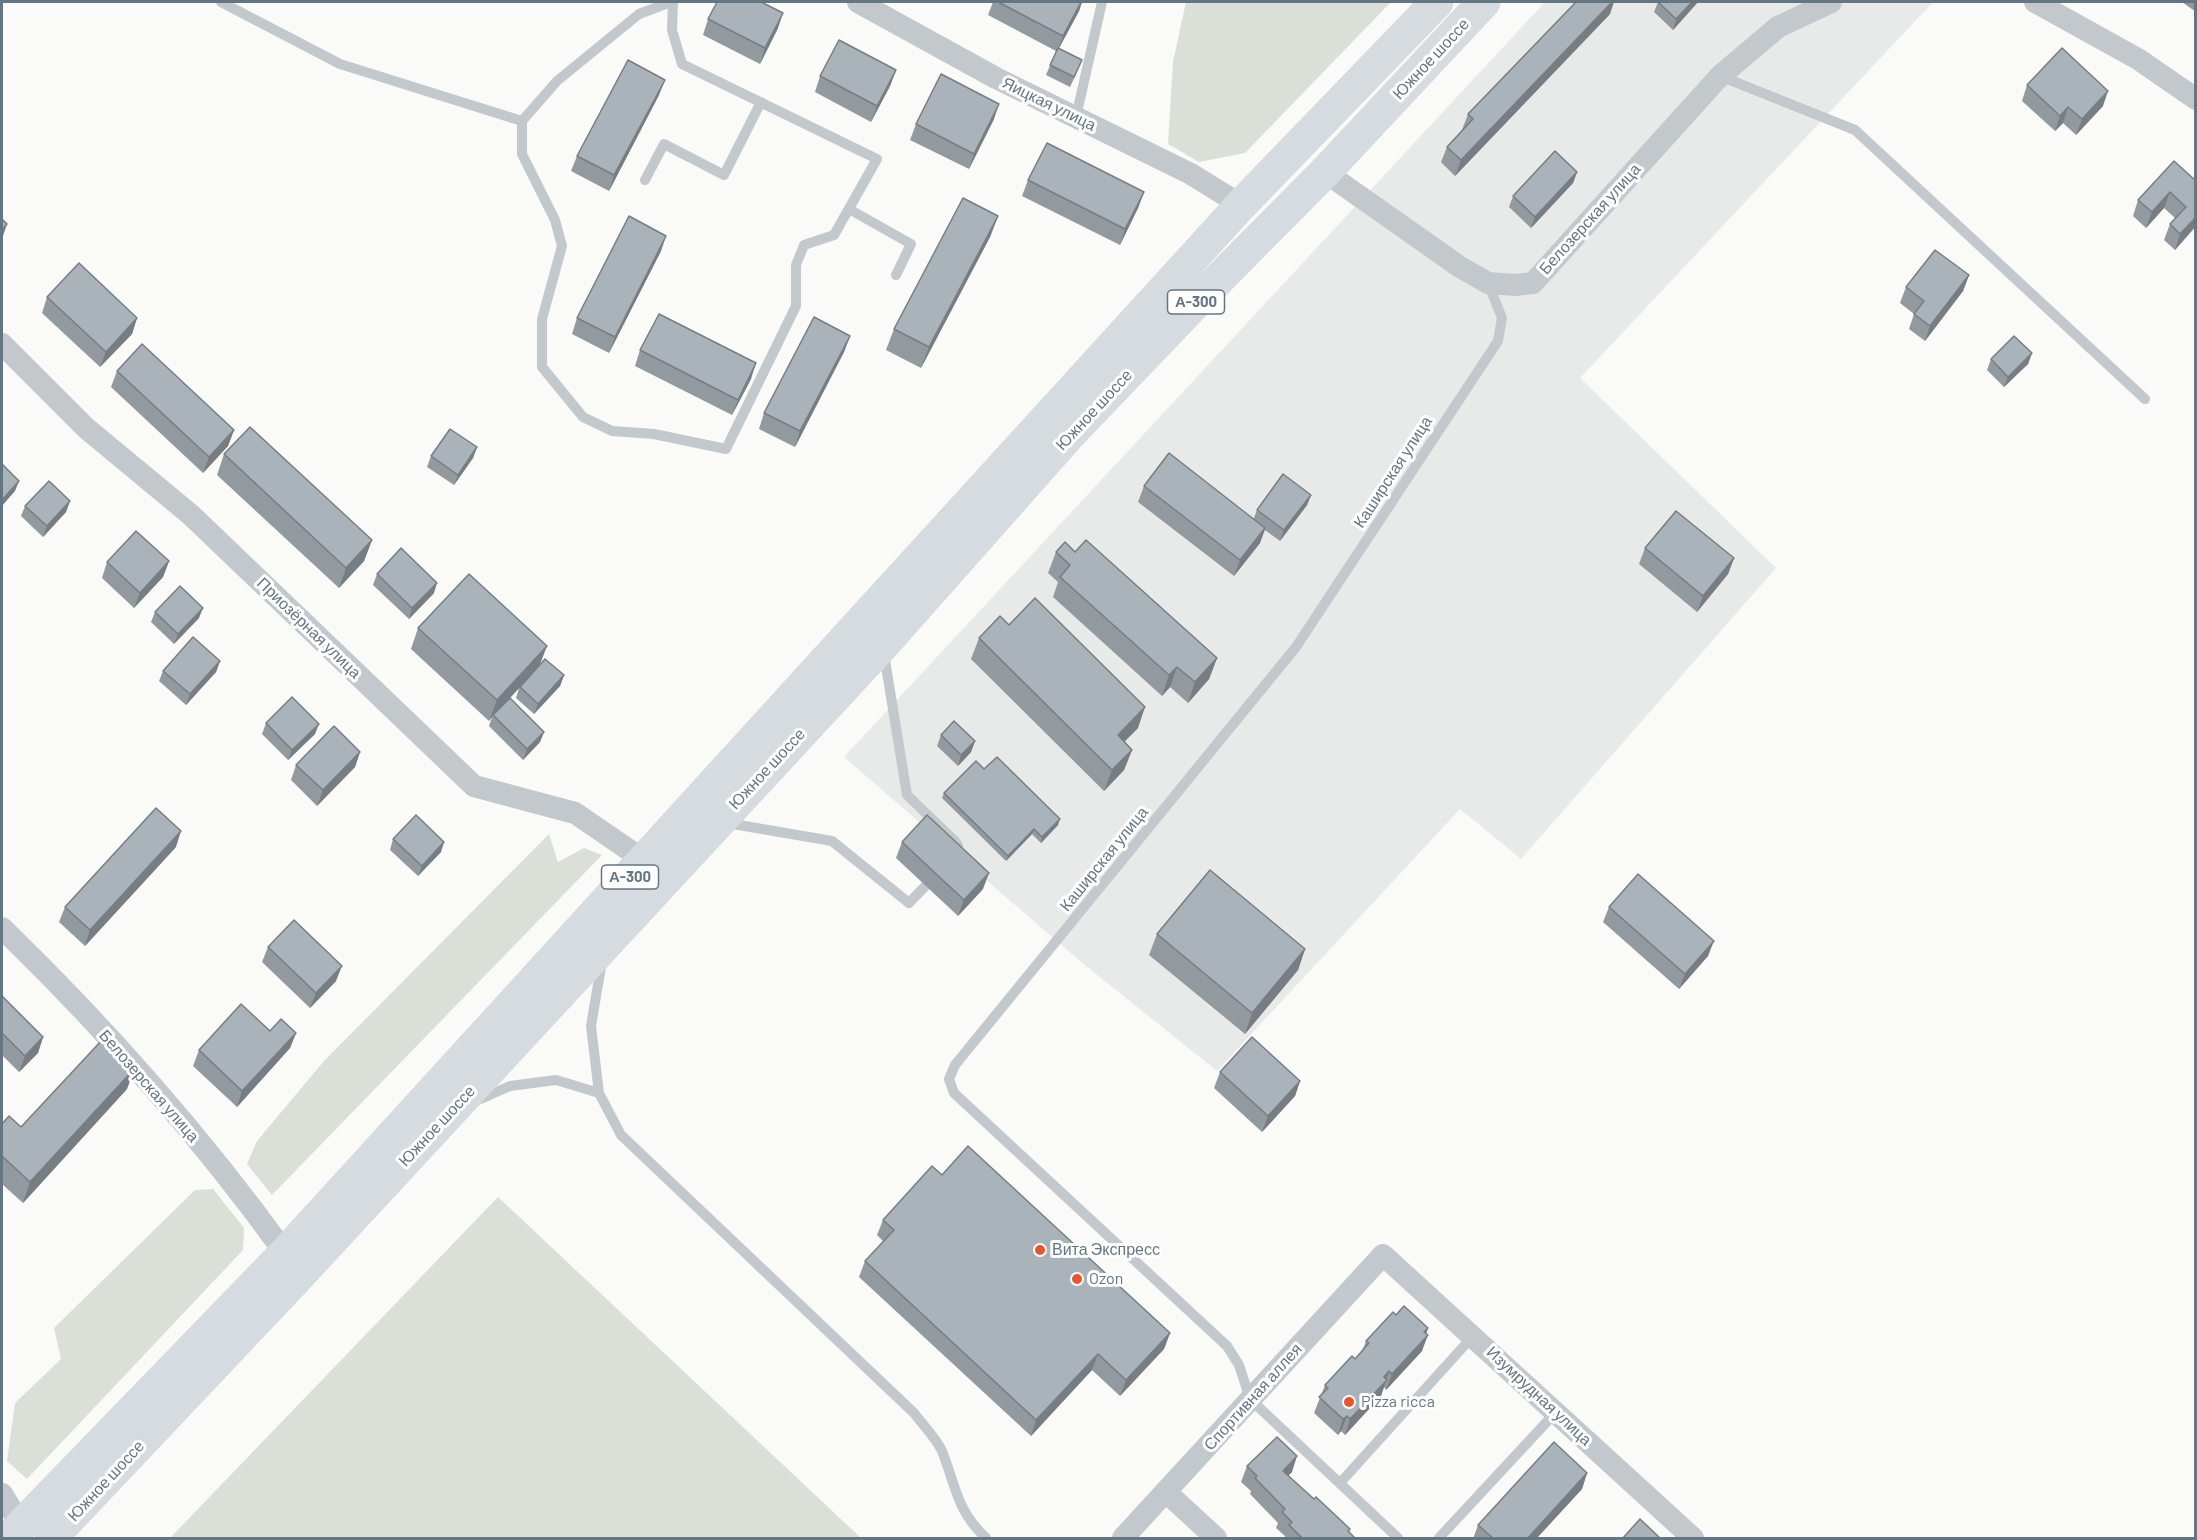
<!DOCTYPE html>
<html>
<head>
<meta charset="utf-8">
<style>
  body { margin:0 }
  #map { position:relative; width:2197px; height:1540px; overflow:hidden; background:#fafaf8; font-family:Barlow,sans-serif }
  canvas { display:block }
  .frame { position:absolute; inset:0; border:3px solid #657683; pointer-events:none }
</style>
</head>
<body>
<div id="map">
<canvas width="2197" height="1540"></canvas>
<div class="frame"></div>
</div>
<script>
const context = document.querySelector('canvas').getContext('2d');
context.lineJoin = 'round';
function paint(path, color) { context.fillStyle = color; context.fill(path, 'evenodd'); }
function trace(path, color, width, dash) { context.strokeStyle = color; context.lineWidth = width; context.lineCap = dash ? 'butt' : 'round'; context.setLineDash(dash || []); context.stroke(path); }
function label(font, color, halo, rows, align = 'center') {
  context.font = font + ' Barlow,sans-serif'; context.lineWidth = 6; context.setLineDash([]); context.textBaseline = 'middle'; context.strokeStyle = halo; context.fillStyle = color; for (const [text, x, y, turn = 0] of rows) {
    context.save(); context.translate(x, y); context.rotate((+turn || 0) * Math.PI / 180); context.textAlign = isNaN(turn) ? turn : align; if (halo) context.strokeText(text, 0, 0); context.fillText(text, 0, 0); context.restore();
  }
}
const built = new Path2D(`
  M 1545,2 L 1933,2 L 1580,378 L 1776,568 L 1521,859 L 1460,809 L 1217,1071 L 1081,962 L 844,757 Z`);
const green = new Path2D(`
  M 1186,2 L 1391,2 L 1245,153 L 1199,162 L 1168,144 L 1173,62 Z
  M 549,834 L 558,862 L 584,848 L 602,855 L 272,1195 L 247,1164 L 257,1141 L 324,1061 Z
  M 213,1189 L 244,1228 L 243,1250 L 27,1479 L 7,1461 L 15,1403 L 61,1359 L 54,1328 L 195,1190 Z
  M 498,1197 L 861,1538 L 170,1538 Z`);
const lane = new Path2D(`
  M 221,2 L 340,64 L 522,121
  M 671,2 L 639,14 L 557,81 L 522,121 L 522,154 L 555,220 L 562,246 L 542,319 L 542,367 L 583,417 L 612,431 L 654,434 L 726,449 L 796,306 L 796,265 L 804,245 L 834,235 L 877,159 L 682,64 L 672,30 L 673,2
  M 1720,76 L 1855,130 L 2145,399
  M 1076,117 L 1102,2
  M 645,180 L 664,144 L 724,175 L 761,102
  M 849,209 L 911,244 L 896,275
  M 884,654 L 907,795 L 955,841 L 958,846 L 955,853
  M 727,823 L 832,841 L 909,903 L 935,876
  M 602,961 L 591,1026 L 599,1093 L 621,1135 L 914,1413 C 923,1425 936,1438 942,1451 C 956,1486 956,1510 986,1538
  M 476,1101 L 510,1086 L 556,1080 L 599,1093
  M 1340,1483 L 1473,1336
  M 1398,1538 L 1250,1399 L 1239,1365 L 1227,1346 L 954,1093 L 949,1079 L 955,1065 L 1296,647 L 1498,341 L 1502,318 L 1488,283
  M 1439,1538 L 1556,1412`);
const street = new Path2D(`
  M 858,2 L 996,78 L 1191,174 L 1241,205
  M 2035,2 L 2138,59 L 2196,99
  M 1325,172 L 1460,267 L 1488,283 L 1515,285 L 1533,283 L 1720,76 L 1778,27 L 1831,2
  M 2,344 L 86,428 L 191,515 L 474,786 L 575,813 L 645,861
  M 2,928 C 104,1027 202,1138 285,1253
  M 1166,1492 L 1216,1538
  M 2,1494 L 21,1525
  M 1123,1538 L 1383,1255 L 1693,1538`);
const primary = new Path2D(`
  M 9,1538 L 285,1253 L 1241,205 L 1437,2
  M 51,1538 L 294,1281 L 883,645 L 1069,435 L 1203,295 L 1325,172 L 1484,2`);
const wall = new Path2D(`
  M 993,2 L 1082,2 L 1079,11 L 1059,48 L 1078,70 L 1070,87 L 1046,75 L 1056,51 L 988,15 Z
  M 1658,2 L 1698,2 L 1673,30 L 1654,12 Z
  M 2182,2 L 2196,2 L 2196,12 Z
  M 1610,14 L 1455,176 L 1441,162 L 1447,147 L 1462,130 L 1468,114 Z
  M 708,19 L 778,28 L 760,64 L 703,35 Z
  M 896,70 L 890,86 L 871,122 L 815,92 L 820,76 Z
  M 2027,85 L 2103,106 L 2076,135 L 2063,123 L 2055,131 L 2022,101 Z
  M 659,95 L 609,191 L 571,171 L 577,156 Z
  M 994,119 L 969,169 L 910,140 L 916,124 Z
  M 1577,172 L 1573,183 L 1531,228 L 1509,207 L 1513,196 Z
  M 1028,180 L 1144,192 L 1138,208 L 1120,245 L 1022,196 Z
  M 2196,181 L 2196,226 L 2175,250 L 2164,240 L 2170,224 L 2175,218 L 2164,208 L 2146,228 L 2133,216 L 2138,200 Z
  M 998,216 L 990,237 L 921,368 L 886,350 L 894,329 Z
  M 661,251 L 609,353 L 572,334 L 577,318 Z
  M 1969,275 L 1963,291 L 1925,341 L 1909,329 L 1914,314 L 1900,303 L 1906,287 Z
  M 47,297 L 137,318 L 132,334 L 100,367 L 42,313 Z
  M 850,336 L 844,352 L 795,447 L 759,429 L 764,413 Z
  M 640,350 L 751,379 L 732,415 L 635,366 Z
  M 2032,353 L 2028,364 L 2004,387 L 1987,370 L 1991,359 Z
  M 117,371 L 234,430 L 228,446 L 203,473 L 111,387 Z
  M 477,447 L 473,458 L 454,485 L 427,467 L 431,456 Z
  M 224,454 L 372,540 L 364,561 L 339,588 L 217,475 Z
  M 1144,486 L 1254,518 L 1257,510 L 1311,495 L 1307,505 L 1280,541 L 1265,530 L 1260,543 L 1234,576 L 1138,502 Z
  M 70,501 L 66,512 L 43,537 L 21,516 L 25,506 Z
  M 1645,548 L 1734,558 L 1728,574 L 1697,612 L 1639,564 Z
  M 1056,552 L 1075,552 L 1217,658 L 1209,679 L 1188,703 L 1170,687 L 1162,696 L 1053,597 L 1058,582 L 1048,573 Z
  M 169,561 L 163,577 L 134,608 L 102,578 L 107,562 Z
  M 377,574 L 434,593 L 409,619 L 373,585 Z
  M 155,612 L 199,618 L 174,644 L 151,622 Z
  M 1009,625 L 1138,728 L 1124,742 L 1132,750 L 1124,770 L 1104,791 L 971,659 L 979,638 Z
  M 418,628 L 540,665 L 564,675 L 560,686 L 534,714 L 516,698 L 519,688 L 510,698 L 544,732 L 540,742 L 523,760 L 489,726 L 492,717 L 489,721 L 411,649 Z
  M 220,661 L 216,672 L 186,705 L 159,681 L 163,671 Z
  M 266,723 L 315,734 L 288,760 L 262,734 Z
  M 941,735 L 975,741 L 971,752 L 958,766 L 937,746 Z
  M 360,752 L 355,767 L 317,806 L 291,780 L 296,765 Z
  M 984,769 L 1058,825 L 1041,843 L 1032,834 L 1006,861 L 942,798 L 944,793 Z
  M 393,839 L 441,852 L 418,876 L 390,850 Z
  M 902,842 L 983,889 L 958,916 L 896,858 Z
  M 176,847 L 85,946 L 59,922 L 65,907 Z
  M 1609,907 L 1708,956 L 1679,989 L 1603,922 Z
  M 1157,934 L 1305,949 L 1298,970 L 1245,1034 L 1149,955 Z
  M 268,947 L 336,981 L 310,1008 L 262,962 Z
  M 2,996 L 43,1037 L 38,1053 L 19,1072 L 2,1055 Z
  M 270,1031 L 296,1033 L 290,1048 L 237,1107 L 193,1066 L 199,1050 Z
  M 1220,1072 L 1300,1081 L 1295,1096 L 1262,1132 L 1214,1088 Z
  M 127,1089 L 23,1203 L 2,1184 L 2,1124 L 21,1127 Z
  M 942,1175 L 1170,1333 L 1164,1349 L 1120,1396 L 1092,1370 L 1031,1436 L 859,1277 L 865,1261 L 884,1242 L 877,1235 L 883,1220 Z
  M 1396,1315 L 1428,1328 L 1422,1351 L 1386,1390 L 1384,1387 L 1381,1396 L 1345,1435 L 1341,1431 L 1338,1435 L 1314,1413 L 1325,1385 L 1355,1359 L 1363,1349 L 1366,1341 Z
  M 1247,1466 L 1292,1472 L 1288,1475 L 1314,1499 L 1350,1529 L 1349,1532 L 1356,1539 L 1285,1539 L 1285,1536 L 1276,1528 L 1278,1523 L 1250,1494 L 1251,1491 L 1241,1482 Z
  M 1587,1473 L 1582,1489 L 1536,1539 L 1473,1539 L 1478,1525 Z`);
const shadedWall = new Path2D(`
  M 1081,2 L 1082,2 L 1079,11 L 1057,52 L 1063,36 Z
  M 1612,2 L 1614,2 L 1610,14 L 1455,176 L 1461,160 Z
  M 1692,2 L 1698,2 L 1673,30 L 1676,19 Z
  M 783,13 L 778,28 L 760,64 L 765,48 Z
  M 896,70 L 890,86 L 871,122 L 877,106 Z
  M 665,80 L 659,95 L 609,191 L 614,175 Z
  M 2108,91 L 2103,106 L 2076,135 L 2082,119 Z
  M 999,104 L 994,119 L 969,169 L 974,154 Z
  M 2068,107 L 2063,123 L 2055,131 L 2060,116 Z
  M 1577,172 L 1573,183 L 1531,228 L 1535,217 Z
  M 1144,192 L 1138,208 L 1120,245 L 1125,229 Z
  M 2170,192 L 2164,208 L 2146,228 L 2152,212 Z
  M 998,216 L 990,237 L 921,368 L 929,347 Z
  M 2196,217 L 2196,226 L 2175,250 L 2180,234 Z
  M 7,224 L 2,239 L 2,230 Z
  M 666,236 L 661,251 L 609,353 L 615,337 Z
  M 1969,275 L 1963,291 L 1925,341 L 1930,326 Z
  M 137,318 L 132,334 L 100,367 L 106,352 Z
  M 850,336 L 844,352 L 795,447 L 800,431 Z
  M 2032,353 L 2028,364 L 2004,387 L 2008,377 Z
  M 756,363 L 751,379 L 732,415 L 738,400 Z
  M 234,430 L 228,446 L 203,473 L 209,457 Z
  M 477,447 L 473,458 L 454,485 L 458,475 Z
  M 19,481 L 15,491 L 2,506 L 2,500 Z
  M 1311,495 L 1307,505 L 1280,541 L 1284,530 Z
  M 70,501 L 66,512 L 43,537 L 47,526 Z
  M 1265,528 L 1260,543 L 1234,576 L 1240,560 Z
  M 372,540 L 364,561 L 339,588 L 346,568 Z
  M 1734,558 L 1728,574 L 1697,612 L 1703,596 Z
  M 169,561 L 163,577 L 134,608 L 140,593 Z
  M 437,583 L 434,593 L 409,619 L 412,608 Z
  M 203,608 L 199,618 L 174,644 L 178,634 Z
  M 547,646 L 539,667 L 493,716 L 493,715 L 489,721 L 497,700 Z
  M 1217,658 L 1209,679 L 1188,703 L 1195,682 Z
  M 220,661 L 216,672 L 186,705 L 190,694 Z
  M 1177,667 L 1170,687 L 1162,696 L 1169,675 Z
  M 564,675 L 560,686 L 534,714 L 538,704 Z
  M 1145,707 L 1138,728 L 1110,756 L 1118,735 Z
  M 319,724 L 315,734 L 288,760 L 292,750 Z
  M 544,732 L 540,742 L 523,760 L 527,749 Z
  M 975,741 L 971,752 L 958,766 L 961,755 Z
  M 1132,750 L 1124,770 L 1104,791 L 1112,770 Z
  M 360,752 L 355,767 L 317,806 L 323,790 Z
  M 1060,819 L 1058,825 L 1041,843 L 1042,837 Z
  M 1034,829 L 1032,834 L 1006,861 L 1008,856 Z
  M 181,831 L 176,847 L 85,946 L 90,930 Z
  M 444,842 L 441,852 L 418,876 L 422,866 Z
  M 989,873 L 983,889 L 958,916 L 964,900 Z
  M 1714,941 L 1708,956 L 1679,989 L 1685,974 Z
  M 1305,949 L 1298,970 L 1245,1034 L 1252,1013 Z
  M 342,966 L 336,981 L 310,1008 L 316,993 Z
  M 296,1033 L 290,1048 L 237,1107 L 242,1091 Z
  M 43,1037 L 38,1053 L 19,1072 L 25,1056 Z
  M 135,1068 L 127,1089 L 23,1203 L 30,1182 Z
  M 1300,1081 L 1295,1096 L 1262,1132 L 1268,1116 Z
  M 1428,1328 L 1423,1340 L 1428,1335 L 1422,1351 L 1386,1390 L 1392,1374 Z
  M 1170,1333 L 1164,1349 L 1120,1396 L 1126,1380 Z
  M 1098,1354 L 1092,1370 L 1031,1436 L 1036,1420 Z
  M 1389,1371 L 1381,1396 L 1345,1435 L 1350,1419 Z
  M 1347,1416 L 1341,1431 L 1338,1435 L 1343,1419 Z
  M 1297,1456 L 1292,1472 L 1278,1486 L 1283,1471 Z
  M 1587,1473 L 1582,1489 L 1536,1539 L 1527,1539 Z`);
const building = new Path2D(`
  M 717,2 L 761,2 L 783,13 L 765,48 L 708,19 Z
  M 998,2 L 1081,2 L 1063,36 Z
  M 1576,2 L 1612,2 L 1461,160 L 1447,147 L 1473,119 L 1468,114 Z
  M 1658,2 L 1692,2 L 1676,19 Z
  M 839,40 L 896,70 L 877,106 L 820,76 Z
  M 1058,48 L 1082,60 L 1074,77 L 1050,65 Z
  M 2062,48 L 2108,91 L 2082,119 L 2068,107 L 2060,116 L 2027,85 Z
  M 628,60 L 665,80 L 614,175 L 577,156 Z
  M 941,74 L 999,104 L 974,154 L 916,124 Z
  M 1047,143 L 1144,192 L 1125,229 L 1028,180 Z
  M 1555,151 L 1577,172 L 1535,217 L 1513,196 Z
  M 2174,161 L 2196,181 L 2196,217 L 2180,234 L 2170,224 L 2186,207 L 2170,192 L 2152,212 L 2138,200 Z
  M 963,198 L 998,216 L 929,347 L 894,329 Z
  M 629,216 L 666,236 L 615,337 L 577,318 Z
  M 2,219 L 7,224 L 2,230 Z
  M 1935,250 L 1969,275 L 1930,326 L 1914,314 L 1924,301 L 1906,287 Z
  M 79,263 L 137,318 L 106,352 L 47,297 Z
  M 659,314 L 756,363 L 738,400 L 640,350 Z
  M 814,317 L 850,336 L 800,431 L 764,413 Z
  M 2014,336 L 2032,353 L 2008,377 L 1991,359 Z
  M 142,344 L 234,430 L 209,457 L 117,371 Z
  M 250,427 L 372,540 L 346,568 L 224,454 Z
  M 450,429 L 477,447 L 458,475 L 431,456 Z
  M 1169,453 L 1265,528 L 1240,560 L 1144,486 Z
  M 2,464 L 19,481 L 2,500 Z
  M 1283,474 L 1311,495 L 1284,530 L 1257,510 Z
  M 49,481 L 70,501 L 47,526 L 25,506 Z
  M 1676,511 L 1734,558 L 1703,596 L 1645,548 Z
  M 136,531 L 169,561 L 140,593 L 107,562 Z
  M 1086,540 L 1217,658 L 1195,682 L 1177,667 L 1169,675 L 1060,577 L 1070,565 L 1056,552 L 1065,542 L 1075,552 Z
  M 401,548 L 437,583 L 412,608 L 377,574 Z
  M 469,574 L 547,646 L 497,700 L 418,628 Z
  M 180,586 L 203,608 L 178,634 L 155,612 Z
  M 1035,598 L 1145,707 L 1118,735 L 1132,750 L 1112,770 L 979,638 L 1000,616 L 1009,625 Z
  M 193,637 L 220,661 L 190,694 L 163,671 Z
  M 545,659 L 564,675 L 538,704 L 520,687 Z
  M 292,697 L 319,724 L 292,750 L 266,723 Z
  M 510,698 L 544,732 L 527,749 L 493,715 Z
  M 954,721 L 975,741 L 961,755 L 941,735 Z
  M 334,726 L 360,752 L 323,790 L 296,765 Z
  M 997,757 L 1060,819 L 1042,837 L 1034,829 L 1008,856 L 944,793 L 976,761 L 984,769 Z
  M 156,808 L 181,831 L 90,930 L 65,907 Z
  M 416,815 L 444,842 L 422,866 L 393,839 Z
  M 927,815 L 989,873 L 964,900 L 902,842 Z
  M 1210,870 L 1305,949 L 1252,1013 L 1157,934 Z
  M 1638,874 L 1714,941 L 1685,974 L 1609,907 Z
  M 294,920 L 342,966 L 316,993 L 268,947 Z
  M 2,996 L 43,1037 L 25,1056 L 2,1033 Z
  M 241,1004 L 270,1031 L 281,1019 L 296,1033 L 242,1091 L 199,1050 Z
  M 1252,1037 L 1300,1081 L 1268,1116 L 1220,1072 Z
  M 103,1039 L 135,1068 L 30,1182 L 2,1156 L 2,1124 L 9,1116 L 21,1127 Z
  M 968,1146 L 1170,1333 L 1126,1380 L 1098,1354 L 1036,1420 L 865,1261 L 894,1230 L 883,1220 L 932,1166 L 942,1175 Z
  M 1404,1306 L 1428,1328 L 1424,1332 L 1428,1335 L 1392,1374 L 1389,1371 L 1384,1377 L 1387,1380 L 1350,1419 L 1347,1416 L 1343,1419 L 1319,1397 L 1328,1388 L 1325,1385 L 1352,1356 L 1355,1359 L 1369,1343 L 1366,1341 L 1393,1312 L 1396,1315 Z
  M 1277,1437 L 1297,1456 L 1283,1471 L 1314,1499 L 1316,1497 L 1350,1529 L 1348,1531 L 1356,1539 L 1303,1539 L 1289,1525 L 1292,1522 L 1282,1512 L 1285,1509 L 1255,1478 L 1257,1476 L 1247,1466 Z
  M 1554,1442 L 1587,1473 L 1527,1539 L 1494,1539 L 1478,1525 Z
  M 1640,1519 L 1661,1539 L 1622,1539 Z`);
const markers = [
  [1040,1250,6,"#e4572e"],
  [1077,1279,6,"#e4572e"],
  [1349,1402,6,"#e4572e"]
];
const shields = [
  [1196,302,57],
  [630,877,57]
];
const shieldNames = [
  ["А-300",1196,302],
  ["А-300",630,877]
];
const streetNames = [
  ["Южное шоссе",1431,59,-47],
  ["Яицкая улица",1049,104,26],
  ["Белозерская улица",1590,219,-48],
  ["Южное шоссе",1094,410,-47],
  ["Каширская улица",1393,472,-57],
  ["Приозёрная улица",309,628,44],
  ["Южное шоссе",767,769,-47],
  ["Каширская улица",1104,859,-51],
  ["Белозерская улица",149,1086,49],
  ["Южное шоссе",437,1126,-47],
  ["Изумрудная улица",1539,1396,43],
  ["Спортивная аллея",1253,1397,-48],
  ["Южное шоссе",106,1481,-47]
];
const poiNames = [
  ["Вита Экспресс",1052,1250],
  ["Ozon",1089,1279],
  ["Pizza ricca",1361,1402]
];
paint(built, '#e8e9e9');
paint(green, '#dadfd7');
trace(lane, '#c3c8cc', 10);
trace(street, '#c3c8cc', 22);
trace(primary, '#d6dbdf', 33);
paint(wall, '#929a9f');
paint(shadedWall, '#777d82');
paint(building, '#aab3b9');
trace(building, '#777d82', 1.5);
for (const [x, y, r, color] of markers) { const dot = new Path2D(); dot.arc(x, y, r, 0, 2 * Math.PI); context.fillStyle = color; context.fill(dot); trace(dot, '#fff', 2); }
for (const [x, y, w] of shields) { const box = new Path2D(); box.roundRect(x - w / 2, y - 12, w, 24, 4.5); context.fillStyle = '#fff'; context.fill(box); trace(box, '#657683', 1.5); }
label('bold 15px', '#657683', null, shieldNames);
label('16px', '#657683', '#fff', streetNames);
label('16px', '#657683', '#fff', poiNames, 'left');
</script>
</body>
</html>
